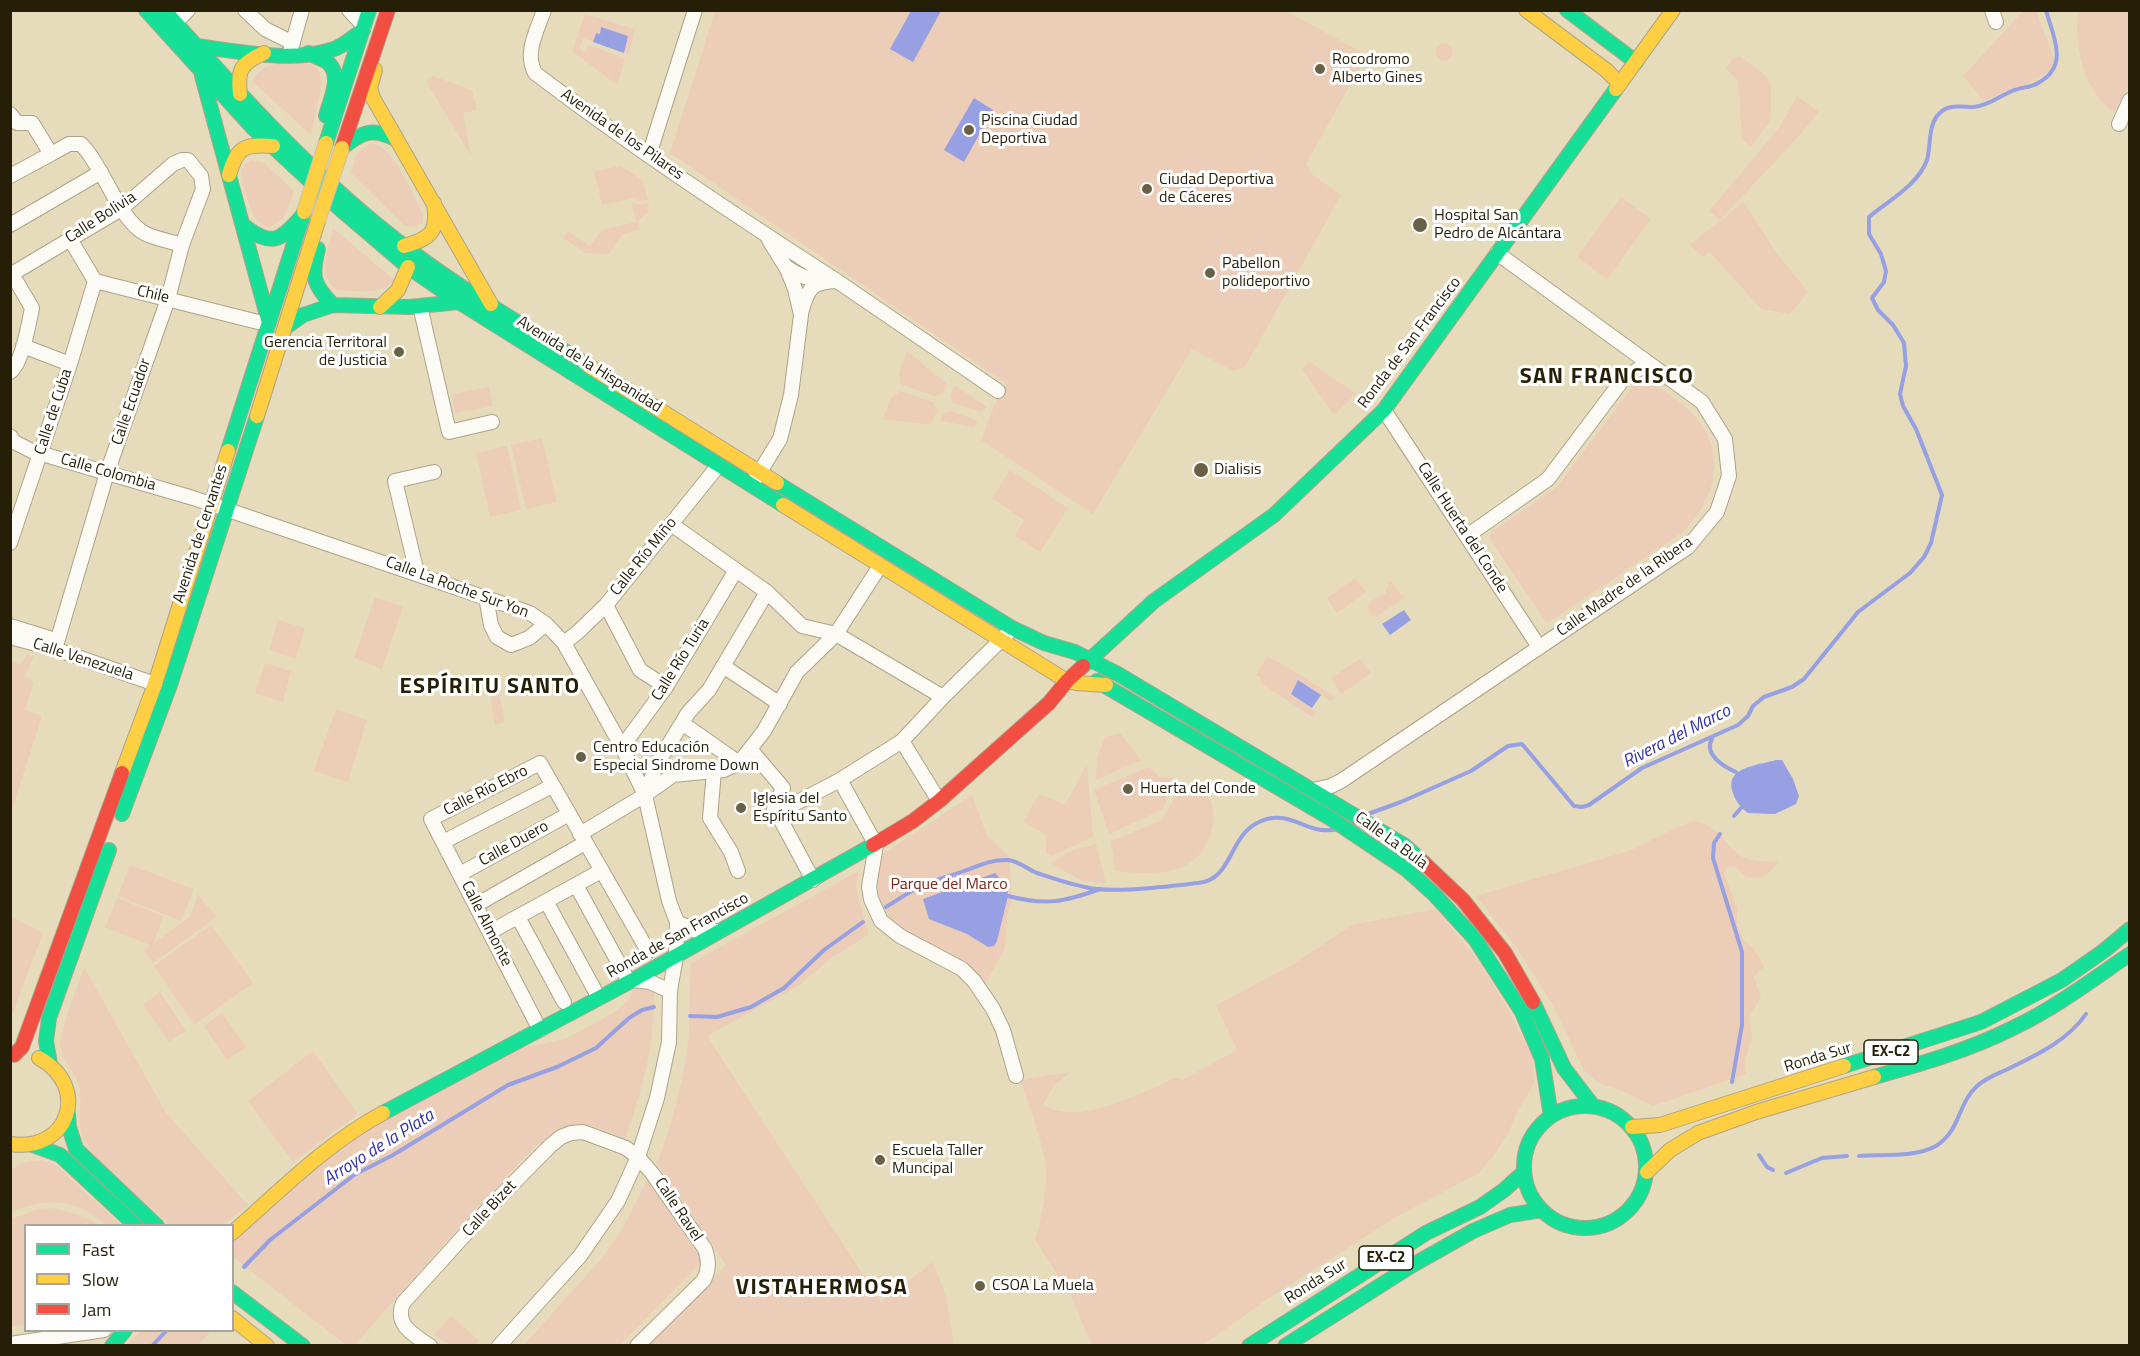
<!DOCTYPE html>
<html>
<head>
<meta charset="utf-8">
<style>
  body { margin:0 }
  #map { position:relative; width:2140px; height:1356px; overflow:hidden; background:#e6dcbc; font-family:"Titillium Web",sans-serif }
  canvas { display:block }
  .frame { position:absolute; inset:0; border:12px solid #251f07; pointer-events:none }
  .legend { position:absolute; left:24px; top:1224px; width:210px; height:108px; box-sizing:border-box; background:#fff; border:2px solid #a8a59c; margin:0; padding:8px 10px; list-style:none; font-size:18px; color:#251f07 }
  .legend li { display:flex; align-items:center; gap:12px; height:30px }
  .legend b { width:30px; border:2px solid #a8a59c }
</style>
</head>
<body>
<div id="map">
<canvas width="2140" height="1356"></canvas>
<div class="frame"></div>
<ul class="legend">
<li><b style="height:8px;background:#16e098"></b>Fast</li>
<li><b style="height:8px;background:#ffcf43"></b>Slow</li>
<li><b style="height:8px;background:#f24e42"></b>Jam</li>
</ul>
</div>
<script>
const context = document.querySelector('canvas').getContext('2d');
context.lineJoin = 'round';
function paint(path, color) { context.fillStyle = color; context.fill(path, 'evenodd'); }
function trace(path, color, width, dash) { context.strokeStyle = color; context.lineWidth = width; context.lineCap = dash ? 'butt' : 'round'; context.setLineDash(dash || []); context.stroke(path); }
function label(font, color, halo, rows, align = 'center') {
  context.font = font + ' "Titillium Web",sans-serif'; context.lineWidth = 6; context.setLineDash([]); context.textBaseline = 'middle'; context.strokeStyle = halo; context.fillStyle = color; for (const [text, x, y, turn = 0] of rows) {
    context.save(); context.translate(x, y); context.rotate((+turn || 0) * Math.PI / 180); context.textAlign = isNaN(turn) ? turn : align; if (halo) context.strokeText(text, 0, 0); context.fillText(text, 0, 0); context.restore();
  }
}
const green = new Path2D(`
  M 2024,10 L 2036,11 L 2054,59 L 2050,71 L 2024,86 L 2006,91 L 1984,101 L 1963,76 Z
  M 715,11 L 1286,11 L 1367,55 L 1306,164 L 1313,175 L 1341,195 L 1245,367 L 1233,371 L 1192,349 L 1093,514 L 981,440 L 996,401 L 1007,384 L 670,153 Z
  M 2078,11 L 2129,11 L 2129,85 L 2114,112 C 2083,91 2074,46 2078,11 Z
  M 585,14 L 635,29 L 629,54 L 624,53 L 628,36 L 601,28 L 600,34 L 596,33 L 593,42 L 583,38 L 579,49 L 586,52 L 588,45 L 625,58 L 617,85 L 572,51 Z
  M1435 52a9 9 0 1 1 18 0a9 9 0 1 1-18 0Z
  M 1740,56 L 1767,77 L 1771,83 L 1771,116 L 1768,124 L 1751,147 L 1742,139 L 1738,81 L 1726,69 L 1733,58 Z
  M 291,62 C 309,63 319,62 322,82 L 311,135 L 253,82 C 258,65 275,64 291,62 Z
  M 433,76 L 472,90 L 477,110 L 463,113 L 471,156 L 427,83 L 426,79 Z
  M 1797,96 L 1819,112 L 1799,136 L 1720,220 L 1709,211 L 1779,128 Z
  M 371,143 C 395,147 412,194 423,214 L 423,223 C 416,228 409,228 402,223 L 351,173 L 356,155 Z
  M 252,160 L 264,163 L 294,191 C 289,207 286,222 268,227 C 265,225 259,222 256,219 C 251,212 239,177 242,169 C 244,164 247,162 252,160 Z
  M 621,166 L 643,181 L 648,200 L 637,201 L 635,198 L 602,205 L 594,171 Z
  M 1621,197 L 1651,219 L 1607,279 L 1577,257 Z
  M 1743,201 L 1776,252 L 1808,292 L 1790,314 L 1761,309 L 1710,252 L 1703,257 L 1690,245 C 1708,229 1726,218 1743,201 Z
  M 635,202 L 636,205 L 649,203 L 648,212 L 638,221 L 640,229 L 622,235 L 609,254 L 585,253 L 563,238 L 568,231 L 590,246 L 602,230 L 636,222 L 631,203 Z
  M 333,228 L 394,280 C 381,296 357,291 338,290 C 316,278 329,247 333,228 Z
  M 907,351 L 947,384 L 943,394 L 934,396 L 900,384 L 899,373 Z
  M 1310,362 L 1356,394 L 1334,415 L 1302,369 Z
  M 1640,380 C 1653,382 1662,390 1673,397 C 1726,434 1727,487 1683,532 L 1552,620 L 1546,622 L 1491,541 L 1490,536 L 1493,531 L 1557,487 L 1634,385 Z
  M 955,385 L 987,407 L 981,412 L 953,403 L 950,395 Z
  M 489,387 L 493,406 L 455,413 L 452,394 Z
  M 900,391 L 933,402 L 937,411 L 930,425 L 883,419 L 890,399 Z
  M 951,411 L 978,421 L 974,427 L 941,421 L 943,414 Z
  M 542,438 L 557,502 L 526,509 L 511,445 Z
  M 507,446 L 521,510 L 490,517 L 476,453 Z
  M 1010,470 L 1068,508 L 1040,552 L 1015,536 L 1024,520 L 992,498 Z
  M 1355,578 L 1366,592 L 1337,613 L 1327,598 Z
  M 1390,580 L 1404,598 L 1376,617 L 1370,615 L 1367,607 L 1371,601 L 1385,594 Z
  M 375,597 L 403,607 L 382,669 L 354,658 Z
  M 278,620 L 305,628 L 296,659 L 269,650 Z
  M 27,654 L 34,657 L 24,677 L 34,682 L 25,710 L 42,716 L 11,813 L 11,661 L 21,665 Z
  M 1267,657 L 1275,660 L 1336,697 L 1331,701 L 1299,681 L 1291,694 L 1317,712 L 1312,717 L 1260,682 L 1261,678 L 1256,675 Z
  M 1360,659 L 1371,673 L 1341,694 L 1331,678 Z
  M 265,663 L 291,671 L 283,702 L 255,693 Z
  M 496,677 L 505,722 L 495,725 L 488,680 Z
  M 336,709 L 367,720 L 348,782 L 314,771 Z
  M 1120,733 L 1141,760 L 1096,780 L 1097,758 L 1105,737 Z
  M 1087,764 L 1093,837 L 1051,856 L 1046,853 L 1046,834 L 1023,822 L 1039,794 L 1065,805 Z
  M 1149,767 L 1160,777 L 1174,778 L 1163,809 L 1109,834 L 1094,790 Z
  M 1183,783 C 1189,785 1197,786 1201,789 C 1225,807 1211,852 1188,864 C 1165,877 1140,873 1115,871 L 1111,841 L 1162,820 Z
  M 972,795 L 987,836 L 1009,856 L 1012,902 L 1007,916 L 1005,948 L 985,984 C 974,973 964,963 950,955 C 904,928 863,918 883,854 Z
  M 1692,821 C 1718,823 1722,843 1741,856 C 1751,862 1767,861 1778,862 C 1772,873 1759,882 1746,876 C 1742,874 1738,869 1734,866 L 1728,867 L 1724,873 L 1737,908 L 1737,924 L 1742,938 L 1754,949 L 1764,966 L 1754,977 L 1761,997 L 1749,1017 L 1752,1037 L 1745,1060 L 1746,1074 L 1653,1106 L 1620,1090 L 1598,1083 L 1584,1070 L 1554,1007 L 1516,947 L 1476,896 L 1632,850 L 1649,841 Z
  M 1096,844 L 1106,883 L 1082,881 L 1051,863 L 1072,850 Z
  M 130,865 L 194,889 L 181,921 L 118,896 Z
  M 857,872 L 859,875 L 856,886 L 868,935 L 833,957 L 798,986 L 707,1036 L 881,1302 L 933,1262 L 946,1296 L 954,1345 L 647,1346 L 726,1265 L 657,1163 C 672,1123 683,1084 688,1042 C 691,1016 689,989 691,963 Z
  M 198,895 L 217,917 L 153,963 L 144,950 L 150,945 L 105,927 L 117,898 L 163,916 L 154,943 L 190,917 Z
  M 1436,909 L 1480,963 L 1506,1006 L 1532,1056 L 1534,1084 L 1517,1112 L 1509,1132 L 1494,1155 L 1479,1173 L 1396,1217 L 1266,1300 L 1203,1345 L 1092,1346 L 1071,1296 L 1035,1240 C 1042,1215 1049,1188 1045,1162 C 1040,1134 1030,1108 1021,1082 C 1037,1074 1054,1076 1071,1072 L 1054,1085 L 1043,1105 C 1080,1127 1140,1093 1176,1078 L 1182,1080 L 1237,1050 L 1216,1005 L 1292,965 L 1352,925 Z
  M 11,917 L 43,933 L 11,1018 Z
  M 211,925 L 253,983 L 194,1025 L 154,966 Z
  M 84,967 L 166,1113 L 248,1205 L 223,1225 L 169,1224 C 149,1205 92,1160 83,1137 C 76,1121 83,1103 79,1087 C 76,1073 64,1063 61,1050 C 58,1030 78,987 84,967 Z
  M 634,987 L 654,991 C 656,1042 642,1091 625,1139 C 606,1130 585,1119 564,1128 C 539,1138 520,1164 502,1182 C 451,1235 403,1290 355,1345 L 346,1345 L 233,1257 L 232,1244 L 260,1215 L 314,1169 L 375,1125 L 511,1050 L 565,1039 L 615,1012 L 630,999 Z
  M 160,992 L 186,1031 L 169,1042 L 143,1005 Z
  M 222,1013 L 246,1047 L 227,1060 L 204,1026 Z
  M 313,1051 L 358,1114 L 293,1162 L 248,1101 Z
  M 43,1160 L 57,1166 L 121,1225 C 100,1226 104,1221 88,1212 C 63,1197 35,1201 11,1213 L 10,1173 C 18,1161 30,1162 43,1160 Z
  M 648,1179 L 702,1261 L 620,1345 L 523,1346 L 603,1257 L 622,1229 Z
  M 52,1208 L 84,1216 L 99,1225 L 26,1226 L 25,1325 L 11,1327 L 11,1219 L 38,1209 Z
  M 451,1316 L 479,1340 L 475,1345 L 451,1345 L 434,1335 Z
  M 206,1330 L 210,1333 L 198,1345 L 127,1345 L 141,1331 Z`);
const water = new Path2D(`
  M 911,11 L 941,11 L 913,62 L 890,49 Z
  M 601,27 L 628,36 L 624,53 L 593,42 L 596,33 L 600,34 Z
  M 974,98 L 993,110 L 964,162 L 944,150 Z
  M 1404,610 L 1411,620 L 1390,635 L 1382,624 Z
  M 1298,680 L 1321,695 L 1312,708 L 1291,694 Z
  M 1776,760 L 1782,760 L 1793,779 L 1799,796 L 1796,804 L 1775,814 L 1748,813 C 1740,807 1735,801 1732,790 C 1726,767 1759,765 1776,760 Z
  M 995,873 L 1007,887 L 1008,896 L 997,941 L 994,946 L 988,947 L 967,934 L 929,919 L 923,899 Z`);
const stream = new Path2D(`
  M 1712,739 C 1703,754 1724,767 1736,772
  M 1365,815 L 1401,802 L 1471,771 L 1508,746 L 1522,744 L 1574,806 L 1582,807 L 1589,805 L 1642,768 L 1738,725 L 1748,716 L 1753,706 L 1764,697 L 1792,687 L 1804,679 L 1858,612 L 1910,573 L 1924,557 L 1931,543 L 1942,495 L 1916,429 L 1903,406 L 1900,394 L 1906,366 L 1904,343 L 1893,325 L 1878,310 L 1872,298 L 1884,282 L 1886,271 L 1881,254 L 1869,234 L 1869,217 C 1888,201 1918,185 1927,160 C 1931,146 1928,128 1937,116 C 1947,103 1960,107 1974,107 C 1988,106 2000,96 2012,91 C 2021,87 2030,88 2038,83 C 2070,66 2053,37 2046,10
  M 1734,816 L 1741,808
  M 1720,834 L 1714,843 L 1713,858 L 1742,952 L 1742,1025 L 1732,1082
  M 1008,896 C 1046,906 1064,902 1100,889
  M 886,907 C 899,899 912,890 925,884 C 938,879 951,876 964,871 C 978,866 992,859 1008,860 C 1018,861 1028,869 1037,873 C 1052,878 1069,884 1085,887 C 1110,894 1171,886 1198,883 C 1233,880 1228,836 1259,822 C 1290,807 1308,837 1337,829
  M 690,1016 L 717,1017 L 751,1007 L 784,988 L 824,950 L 863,922
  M 1759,1155 L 1767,1167 L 1773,1170
  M 1859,1156 C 1883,1154 1914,1158 1936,1146 C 1960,1131 1958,1104 1976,1087 C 1986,1077 2000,1073 2012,1067 C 2039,1054 2069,1039 2086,1014
  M 1786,1173 L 1822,1158 L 1847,1156
  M 244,1267 L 270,1240 L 354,1175 L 393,1155 L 508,1085 L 557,1067 L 596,1048 L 629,1018 L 642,1010 L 654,1007
  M 152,1346 L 167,1330`);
const street = new Path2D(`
  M 245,10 L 265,29 L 293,43
  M 349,10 L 364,26
  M 544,10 C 537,31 524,53 535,73 C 632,147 735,215 837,281
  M 1992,10 L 1996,22
  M 175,23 L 188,10
  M 290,52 L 302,10
  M 10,114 L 17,123 L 32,123 L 51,154 L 69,144 L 81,144 C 104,167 119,221 146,234 C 157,239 170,241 182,245
  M 2119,124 L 2130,100
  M 649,155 L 695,10
  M 10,176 L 51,154
  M 10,225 L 101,172
  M 70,239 L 95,281 L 258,322
  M 785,266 C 796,275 806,278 820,281
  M 10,275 L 121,209 L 173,164 L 182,160 L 188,160 L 201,176 L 203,189 L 182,245 L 168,299 L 107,473 L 55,649
  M 420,306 L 449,432 L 492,422
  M 801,313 C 808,288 811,282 837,281 L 998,391
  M 23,346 L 70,364
  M 10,372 C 22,364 29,323 32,308 L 12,274
  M 1384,410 L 1539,647
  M 10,436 L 14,442 L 32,451 L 193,498 L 530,613 L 546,624 L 564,643 L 622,747 L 645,795 L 669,901 L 677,922 L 676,956 L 670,991 L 669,1042 L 657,1098 L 638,1157 L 618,1201 L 580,1256 L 499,1346
  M 756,478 L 780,439 L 791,395 L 801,315 L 795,289 L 787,269 L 769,240
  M 671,524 L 767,592 L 802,626 L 836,634 L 880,566
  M 1467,536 L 1548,479 L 1624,378 L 1647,364
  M 10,543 L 70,364 L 95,281
  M 417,573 L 395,481 L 434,472
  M 486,597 L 491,625 L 497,637 L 511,645 L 529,638 L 546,624
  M 606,605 L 640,670 L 666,687
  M 10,626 L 55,640
  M 10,637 L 55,649 L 155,684
  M 564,643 L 578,632 L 606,605 L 718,466
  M 723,666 L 780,704
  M 682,723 L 739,763
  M 902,741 L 939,801
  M 622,747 L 666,687 L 736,570
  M 750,749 L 764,731 L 797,672 L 836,634 L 943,697 L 1007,634
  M 714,771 L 710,818 L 731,852 L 738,871
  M 840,780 L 876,845 L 869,887 L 871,899 L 881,921 L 900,936 L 962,969 L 974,981 L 993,1009 L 1003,1030 L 1016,1076
  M 1313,790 L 1331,786 L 1341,781 L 1688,547 L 1717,512 L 1729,476 L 1725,439 L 1702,402 L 1497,253
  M 645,795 L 657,764 L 688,713 L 709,690 L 767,592
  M 777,813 L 813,880
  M 580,834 L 645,795 L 673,775 L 724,770 L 739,763 L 750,749 L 783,788 L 774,809 L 777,813 L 840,780 L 902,741 L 943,697
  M 443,842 L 552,786
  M 460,874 L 569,814
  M 576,885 L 629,982
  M 546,901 L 599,998
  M 476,905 L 585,843
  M 518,917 L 564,1002
  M 677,922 L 696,931 L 719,931
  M 490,932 L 601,871
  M 633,980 L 650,982 L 670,991
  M 540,1030 L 431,819 L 540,763 L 648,951
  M 10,1344 L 104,1330
  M 430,1346 C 414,1335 394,1325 403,1303 L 490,1207 L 550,1146 L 561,1137 L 571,1133 L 583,1132 L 626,1148 L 638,1157 L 652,1173 L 705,1249 C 709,1261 709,1269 704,1280 L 637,1346`);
const fast = new Path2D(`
  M 146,10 L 254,129 L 340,209 L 408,267 L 459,302 L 783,505
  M 164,10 C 241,96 319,183 412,252 C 468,294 529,329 589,366
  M 1567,10 L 1636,62
  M 196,46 C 239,51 289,63 331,50 C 343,47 353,37 363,30
  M 308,53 C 314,56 320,58 326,61 C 344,74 330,100 326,116
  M 202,76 L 269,323
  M 326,143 L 369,10
  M 342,148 C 362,132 372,127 396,139
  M 243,225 C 271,247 280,242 302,216
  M 318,249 C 311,276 313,285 333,305
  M 286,327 L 303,315 L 333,305 L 409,307 L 459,302
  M 228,451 L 304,212
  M 777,483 L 1012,628 L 1044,643 L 1075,652 L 1118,674 L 1404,845 L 1424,863
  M 1083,666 L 1154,601 L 1274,515 L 1384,410 L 1616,89
  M 1097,681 L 1330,818 L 1406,869 L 1434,894 L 1475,939 L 1522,1012 L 1542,1059 L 1551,1116
  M 122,814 L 170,685 L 257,416
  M 1533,1002 L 1564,1068 L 1593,1106
  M 50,1064 L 46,1041 L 49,1018 L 109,850
  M 1844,1066 L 1981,1022 L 2062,980 L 2105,950 L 2130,929
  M 1874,1077 C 1921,1064 1969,1050 2013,1028 C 2055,1008 2092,980 2130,954
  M1524 1167a61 61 0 1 1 122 0a61 61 0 1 1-122 0Z
  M 383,1113 L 633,980 L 873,845
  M 68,1114 L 69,1127 L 76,1149 L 157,1226
  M 33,1145 L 60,1155 L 136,1226
  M 232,1292 L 303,1346
  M 112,1346 L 125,1330
  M 1249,1346 L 1426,1233 L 1480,1207 L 1504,1190 L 1524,1172
  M 1285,1346 L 1411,1266 L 1473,1231 L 1510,1215 L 1542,1210`);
const slow = new Path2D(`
  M 1526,10 L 1606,70 L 1620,84
  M 375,70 L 370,88 L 373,98 L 491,304
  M 1616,89 L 1673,10
  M 240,94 C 237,70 241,63 264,53
  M 229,175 C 237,147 244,144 273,146
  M 404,246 C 432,238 438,232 434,203
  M 380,307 L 398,290 L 408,267
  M 589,366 L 777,483
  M 257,416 L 318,221
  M 783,505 L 1067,681 L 1076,683 L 1106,685
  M 122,773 L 155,684 L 228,451
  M 1632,1127 L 1660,1125 L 1844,1066
  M 10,1144 C 69,1153 91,1087 39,1058
  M 1647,1172 L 1670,1150 L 1698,1133 L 1756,1112 L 1874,1077
  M 232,1233 C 280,1191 327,1143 383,1113
  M 232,1318 L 267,1346`);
const jam = new Path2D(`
  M 342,148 L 388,10
  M 873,845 L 913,821 L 939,801 L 1049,703 L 1067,681 L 1083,666
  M 1424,863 L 1463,900 L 1505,953 L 1533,1002
  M 14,1055 L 22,1047 L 122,773`);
const slowBridge = new Path2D(`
  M 304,212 L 326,143
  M 318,221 L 342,148`);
const markers = [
  [1320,69,6,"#696146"],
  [969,130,6,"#696146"],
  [1147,189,6,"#696146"],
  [1420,225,8,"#696146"],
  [1210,273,6,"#696146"],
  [399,352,6,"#696146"],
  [1201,470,8,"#696146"],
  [581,757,6,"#696146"],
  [1128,789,6,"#696146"],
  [741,808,6,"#696146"],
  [880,1160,6,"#696146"],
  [980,1286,6,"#696146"]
];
const shields = [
  [1891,1052,54],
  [1386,1258,54]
];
const shieldNames = [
  ["EX-C2",1891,1052],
  ["EX-C2",1386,1258]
];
const poiNames = [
  ["Rocodromo",1332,60],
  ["Alberto Gines",1332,78],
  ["Piscina Ciudad",981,121],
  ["Deportiva",981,139],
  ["Ciudad Deportiva",1159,180],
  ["de Cáceres",1159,198],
  ["Hospital San",1434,216],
  ["Pedro de Alcántara",1434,234],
  ["Pabellon",1222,264],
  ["polideportivo",1222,282],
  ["Gerencia Territoral",387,343,"right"],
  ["de Justicia",387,361,"right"],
  ["Dialisis",1214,470],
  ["Centro Educación",593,748],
  ["Especial Sindrome Down",593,766],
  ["Huerta del Conde",1140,789],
  ["Iglesia del",753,799],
  ["Espíritu Santo",753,817],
  ["Escuela Taller",892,1151],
  ["Muncipal",892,1169],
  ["CSOA La Muela",992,1286]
];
const streetNames = [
  ["Avenida de los Pilares",622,135,35],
  ["Calle Bolivia",101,218,-33],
  ["Chile",153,295,13],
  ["Ronda de San Francisco",1410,343,-53],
  ["Avenida de la Hispanidad",589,365,32],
  ["Calle Ecuador",132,402,-71],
  ["Calle de Cuba",54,412,-72],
  ["Calle Colombia",108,473,16],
  ["Calle Huerta del Conde",1462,528,57],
  ["Avenida de Cervantes",201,534,-72],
  ["Calle Río Miño",644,557,-51],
  ["Calle Madre de la Ribera",1625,587,-35],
  ["Calle La Roche Sur Yon",457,588,20],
  ["Calle Venezuela",83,660,18],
  ["Calle Río Turia",681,660,-58],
  ["Calle Río Ebro",486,791,-27],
  ["Calle La Bula",1391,841,36],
  ["Calle Duero",514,844,-29],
  ["Calle Almonte",486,924,63],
  ["Ronda de San Francisco",678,936,-29],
  ["Ronda Sur",1818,1058,-17],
  ["Calle Bizet",490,1209,-47],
  ["Calle Ravel",678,1210,56],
  ["Ronda Sur",1316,1282,-32]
];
const parkNames = [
  ["Parque del Marco",949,885]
];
const waterNames = [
  ["Rivera del Marco",1677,737,-27],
  ["Arroyo de la Plata",379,1148,-32]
];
const districtNames = [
  ["SAN FRANCISCO",1607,378],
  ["ESPÍRITU SANTO",490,688],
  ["VISTAHERMOSA",822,1289]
];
paint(green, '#eccdb8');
paint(water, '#96a0e2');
trace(stream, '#96a0e2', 4);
trace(street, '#aca48a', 16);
trace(fast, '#aca48a', 16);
trace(slow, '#aca48a', 16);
trace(jam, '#aca48a', 16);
trace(street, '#fbfaf5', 14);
trace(fast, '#16e098', 14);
trace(slow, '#ffcf43', 14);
trace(jam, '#f24e42', 14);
trace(slowBridge, '#c6c1b1', 16, []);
trace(slowBridge, '#ffcf43', 14);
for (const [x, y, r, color] of markers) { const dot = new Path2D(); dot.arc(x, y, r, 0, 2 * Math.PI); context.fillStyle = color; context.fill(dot); trace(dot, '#fff', 2); }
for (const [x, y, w] of shields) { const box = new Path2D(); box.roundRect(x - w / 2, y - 12, w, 24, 4.5); context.fillStyle = '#fff'; context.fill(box); trace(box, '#251f07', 1.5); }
label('bold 15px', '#251f07', null, shieldNames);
label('16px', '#251f07', '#fff', poiNames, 'left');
label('16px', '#251f07', '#fff', streetNames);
label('16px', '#782918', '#fff', parkNames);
label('italic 18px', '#3131ad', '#fff', waterNames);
context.letterSpacing = '1.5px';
label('bold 22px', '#251f07', '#fff', districtNames);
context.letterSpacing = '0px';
</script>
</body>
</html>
